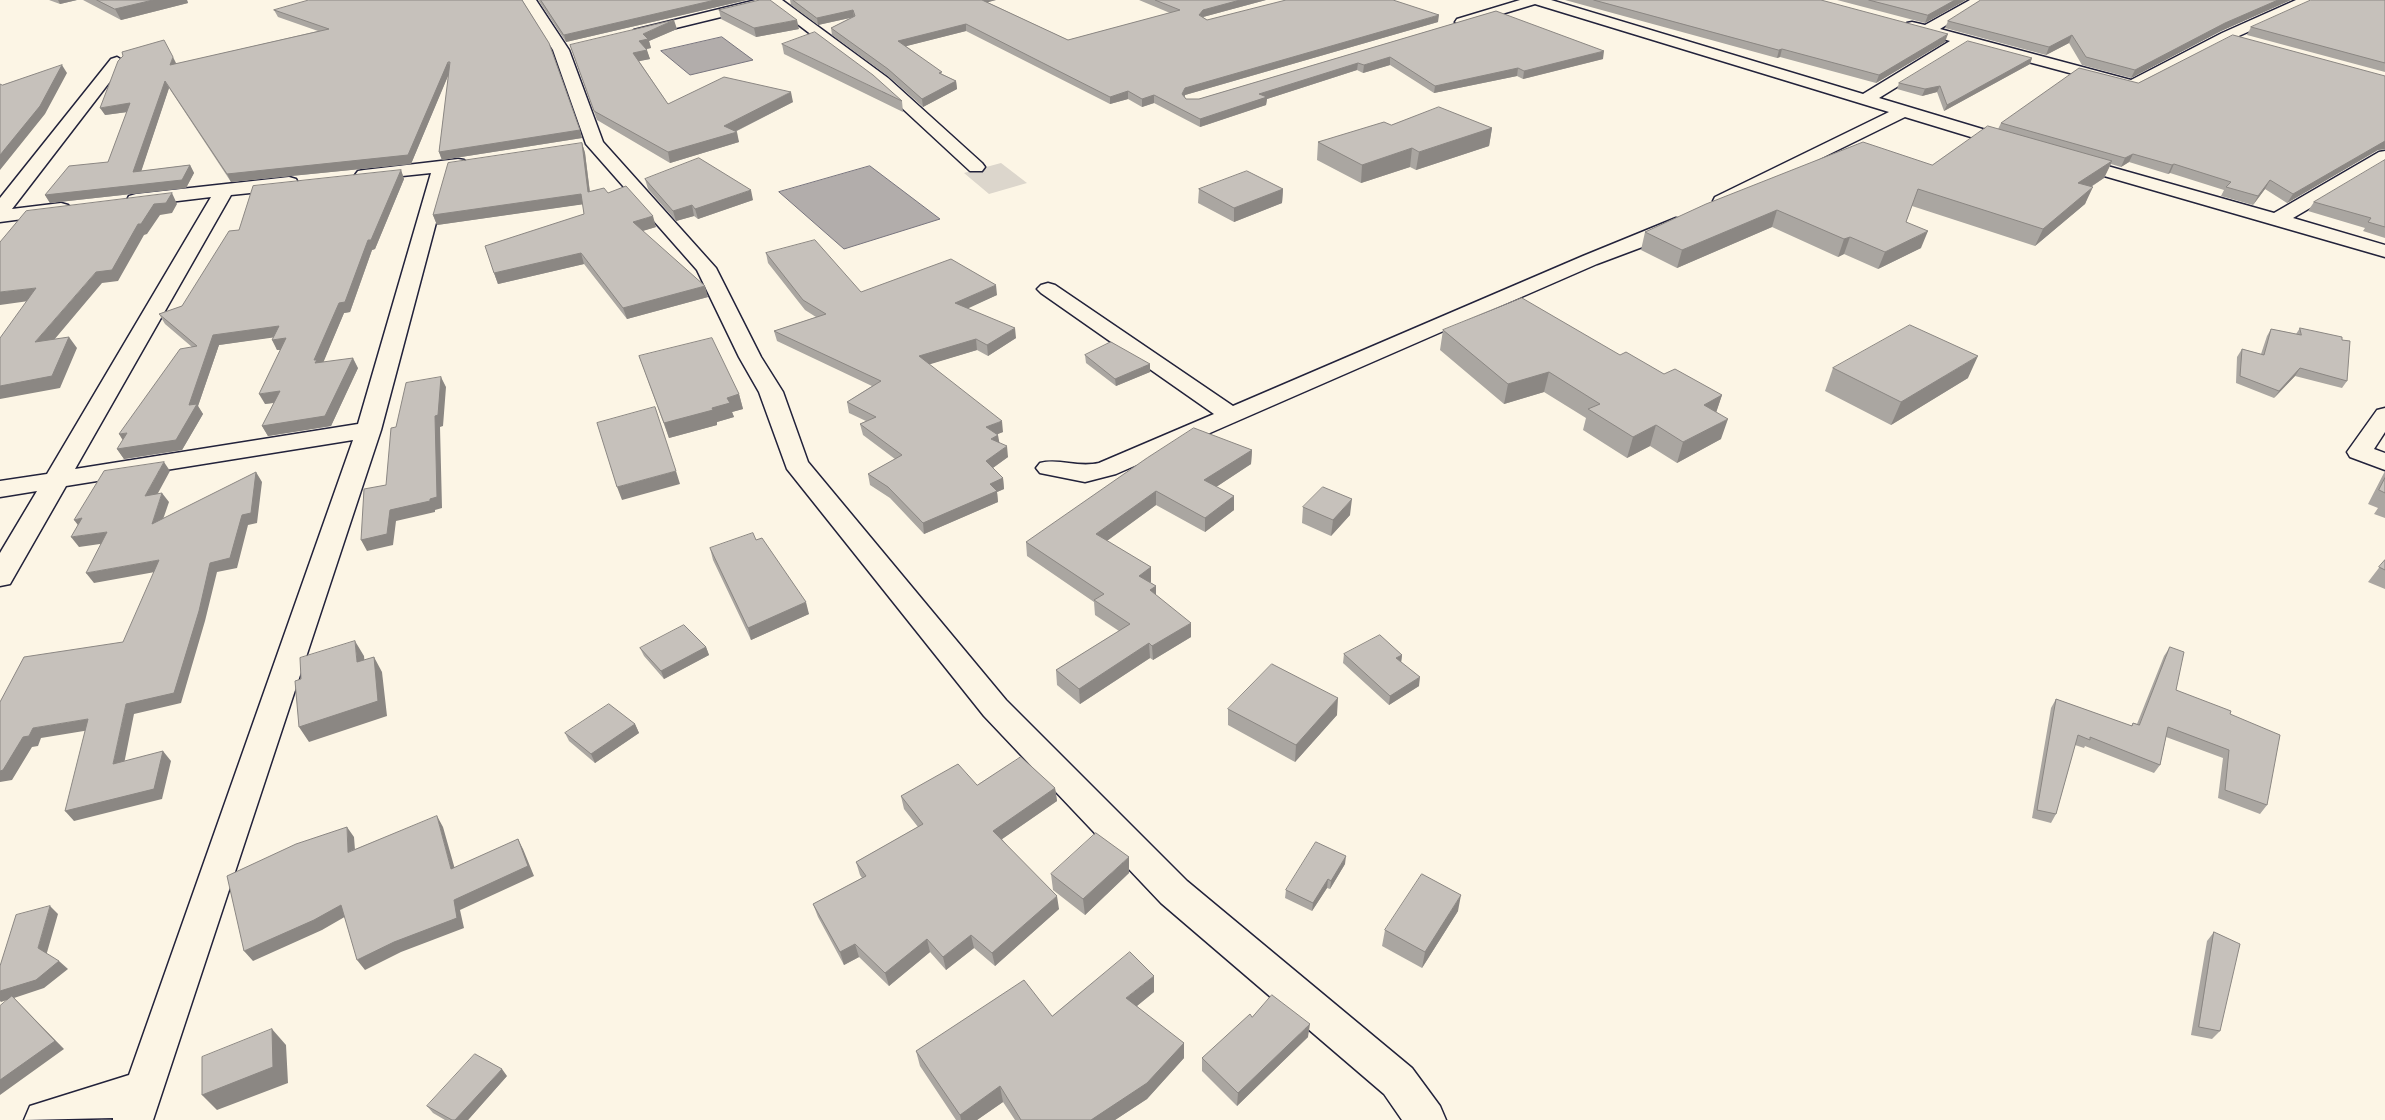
<!DOCTYPE html>
<html>
<head>
<meta charset="utf-8">
<style>
  body { margin:0 }
  canvas { display:block; background:#fcf5e5 }
</style>
</head>
<body>
<canvas width="2385" height="1120"></canvas>
<script>
const context = document.querySelector('canvas').getContext('2d');
context.lineJoin = 'round';
function paint(path, color) { context.fillStyle = color; context.fill(path, 'evenodd'); }
function trace(path, color, width, dash) { context.strokeStyle = color; context.lineWidth = width; context.lineCap = dash ? 'butt' : 'round'; context.setLineDash(dash || []); context.stroke(path); }
const green = new Path2D(`
  M 1001,163 L 1027,183 L 989,194 L 964,173 Z`);
const water = new Path2D(`
  M 722,37 L 753,60 L 690,75 L 661,51 Z
  M 870,166 L 940,219 L 844,249 L 779,192 Z`);
const minor = new Path2D(`
  M 522,0 L 536,0 L 569,50 L 603,142 L 716,268 L 761,357 L 783,392 L 808,462 L 1006,700 L 1187,881 L 1412,1068 L 1440,1106 L 1446,1120 L 1402,1120 L 1384,1094 L 1161,903 L 984,716 L 787,469 L 759,392 L 739,357 L 697,270 L 586,144 L 553,50 Z
  M 756,0 L 762,1 L 764,4 L 762,7 L 639,37 L 632,33 L 634,30 Z
  M 766,0 L 782,0 L 888,78 L 982,163 L 985,167 L 982,171 L 970,171 L 876,84 Z
  M 1520,0 L 1551,0 L 1863,94 L 1950,41 L 1907,29 L 1905,26 L 1907,23 L 1912,22 L 1925,25 L 1970,0 L 1987,0 L 1940,29 L 2131,80 L 2222,33 L 2296,0 L 2315,0 L 2313,3 L 2232,39 L 2133,90 L 1965,45 L 1879,98 L 2019,140 L 2022,144 L 2019,148 L 2007,148 L 1905,117 L 1722,207 L 1715,205 L 1713,201 L 1715,197 L 1889,112 L 1535,4 L 1462,26 L 1455,22 L 1457,19 Z
  M 117,57 L 125,62 L 12,209 L 61,203 L 68,205 L 71,209 L 68,213 L 0,222 L 0,198 L 111,59 Z
  M 2385,151 L 2385,164 L 2293,218 L 2385,245 L 2385,257 L 2066,165 L 2063,161 L 2066,157 L 2072,156 L 2274,213 L 2379,152 Z
  M 458,159 L 464,160 L 467,164 L 464,168 L 450,170 L 381,430 L 153,1120 L 113,1120 L 113,1118 L 24,1120 L 30,1106 L 129,1075 L 353,440 L 66,486 L 10,584 L 0,586 L 0,553 L 37,491 L 0,497 L 0,481 L 47,474 L 211,197 L 136,206 L 129,204 L 127,200 L 129,196 L 136,194 L 289,177 L 296,179 L 298,183 L 296,187 L 289,189 L 231,195 L 75,469 L 358,424 L 431,173 L 364,180 L 358,179 L 355,175 L 358,171 L 364,170 Z
  M 1676,218 L 1683,220 L 1686,224 L 1683,228 L 1653,243 L 1597,264 L 1116,474 L 1085,482 L 1040,473 L 1036,468 L 1040,463 C 1060,458 1077,468 1099,463 L 1214,414 L 1041,293 L 1037,289 L 1041,285 L 1048,283 L 1055,285 L 1233,406 L 1583,256 Z
  M 2385,408 L 2385,432 L 2374,449 L 2385,453 L 2385,470 L 2350,457 L 2347,452 L 2377,410 Z`);
const wall = new Path2D(`
  M 49,0 L 77,0 L 60,4 Z
  M 83,0 L 187,0 L 188,3 L 121,20 Z
  M 522,0 L 580,130 L 582,138 L 442,160 L 439,152 L 449,73 L 411,164 L 231,182 L 169,88 L 141,171 L 190,165 L 194,173 L 186,188 L 50,203 L 45,195 L 108,162 L 127,112 L 105,115 L 176,64 L 318,31 L 278,17 L 274,10 Z
  M 538,0 L 747,0 L 566,42 Z
  M 790,0 L 996,0 L 987,2 L 1068,40 L 1170,13 L 1139,0 L 1266,0 L 1203,17 L 1207,20 L 1438,22 L 1185,95 L 1185,97 L 1186,99 L 1199,99 L 1496,11 L 1603,59 L 1523,79 L 1517,76 L 1434,93 L 1390,65 L 1363,73 L 1357,70 L 1267,99 L 1266,105 L 1200,127 L 1154,103 L 1142,107 L 1128,99 L 1110,104 L 966,31 L 906,46 L 942,74 L 956,81 L 957,89 L 923,107 L 889,77 L 832,35 L 831,28 L 850,18 L 818,25 L 791,5 Z
  M 1565,0 L 1821,0 L 1945,42 L 1876,83 L 1780,57 L 1777,58 Z
  M 1837,0 L 1966,0 L 1925,23 Z
  M 1981,0 L 2291,0 L 2221,31 L 2131,78 L 2082,65 L 2069,43 L 2046,55 L 1945,28 L 1948,21 Z
  M 2385,0 L 2385,72 L 2247,35 L 2251,27 Z
  M 719,10 L 799,29 L 756,37 L 721,19 Z
  M 677,29 L 649,41 L 651,48 L 646,49 L 650,59 L 639,61 L 668,104 L 793,102 L 735,132 L 739,142 L 670,163 L 597,120 L 570,45 Z
  M 782,44 L 902,101 L 903,112 L 784,54 Z
  M 2032,58 L 2030,64 L 1944,111 L 1937,92 L 1922,96 L 1897,89 L 1899,83 Z
  M 2385,76 L 2385,149 L 2378,150 L 2287,203 L 2265,189 L 2253,205 L 2221,196 L 2224,190 L 2170,173 L 2168,174 L 2129,162 L 2121,167 L 2111,164 L 2104,178 L 2091,187 L 2085,204 L 2035,246 L 1912,206 L 1906,222 L 1921,248 L 1878,269 L 1844,254 L 1838,257 L 1772,227 L 1677,268 L 1641,250 L 1645,232 L 1932,165 L 1998,129 L 2001,123 L 2138,83 Z
  M 1391,125 L 1492,128 L 1489,146 L 1416,170 L 1410,167 L 1361,183 L 1317,160 L 1318,142 Z
  M 582,143 L 585,153 L 590,192 L 608,193 L 656,227 L 642,231 L 708,297 L 627,319 L 584,264 L 498,284 L 494,273 L 584,214 L 583,204 L 437,225 L 433,215 Z
  M 2385,161 L 2385,238 L 2363,231 L 2365,228 L 2308,211 L 2314,202 Z
  M 401,170 L 404,179 L 375,249 L 372,250 L 350,312 L 344,313 L 323,362 L 358,368 L 331,426 L 268,436 L 262,426 L 274,403 L 265,404 L 281,350 L 277,350 L 273,337 L 219,345 L 198,406 L 203,414 L 182,450 L 124,459 L 117,449 L 192,347 L 165,324 L 159,314 L 182,306 L 239,230 Z
  M 645,179 L 753,200 L 698,219 L 694,216 L 676,221 L 648,189 Z
  M 1199,189 L 1283,189 L 1282,203 L 1234,222 L 1198,203 Z
  M 766,253 L 861,292 L 997,295 L 967,308 L 1016,338 L 988,356 L 977,350 L 929,364 L 1003,432 L 997,434 L 999,443 L 1008,457 L 993,468 L 1003,478 L 1004,489 L 997,492 L 998,502 L 924,534 L 890,498 L 870,485 L 868,474 L 895,459 L 863,435 L 860,424 L 866,421 L 849,413 L 847,402 L 872,386 L 777,341 L 774,331 L 816,317 L 805,310 L 768,263 Z
  M 2300,328 L 2347,381 L 2342,388 L 2295,376 L 2274,398 L 2236,383 L 2237,357 L 2242,349 L 2261,354 L 2267,336 L 2271,329 L 2296,334 Z
  M 1443,330 L 1620,355 L 1664,374 L 1722,395 L 1716,412 L 1721,439 L 1677,463 L 1650,446 L 1627,458 L 1583,430 L 1586,418 L 1544,392 L 1504,404 L 1440,350 Z
  M 1085,355 L 1150,372 L 1116,386 L 1086,363 Z
  M 639,356 L 739,394 L 743,409 L 732,412 L 734,417 L 717,422 L 717,425 L 669,438 Z
  M 1833,368 L 1968,378 L 1891,425 L 1825,391 Z
  M 1252,450 L 1251,464 L 1216,487 L 1234,496 L 1234,510 L 1205,532 L 1156,505 L 1107,541 L 1151,567 L 1151,582 L 1150,582 L 1156,586 L 1156,595 L 1191,637 L 1153,660 L 1150,658 L 1080,704 L 1057,685 L 1056,670 L 1119,631 L 1095,615 L 1094,602 L 1027,556 L 1026,542 Z
  M 2385,471 L 2385,518 L 2374,514 L 2378,508 L 2368,504 Z
  M 1303,507 L 1350,515 L 1331,536 L 1302,523 Z
  M 756,540 L 809,614 L 751,640 L 713,560 L 710,548 Z
  M 2385,560 L 2385,589 L 2368,582 Z
  M 706,647 L 709,655 L 664,679 L 644,656 L 640,648 Z
  M 2170,647 L 2176,690 L 2230,714 L 2267,805 L 2260,814 L 2218,798 L 2223,758 L 2166,737 L 2160,765 L 2154,773 L 2085,746 L 2084,748 L 2075,745 L 2056,814 L 2051,823 L 2032,818 L 2051,708 L 2056,699 L 2131,726 L 2133,723 L 2137,724 L 2164,656 Z
  M 1344,654 L 1402,655 L 1401,662 L 1419,686 L 1389,705 L 1343,663 Z
  M 1228,709 L 1337,715 L 1295,762 L 1228,725 Z
  M 635,724 L 639,733 L 595,763 L 569,741 L 565,733 Z
  M 977,785 L 1055,788 L 1057,801 L 1002,839 L 1059,909 L 995,966 L 974,948 L 946,970 L 930,952 L 889,986 L 859,957 L 844,965 L 818,917 L 813,904 L 862,878 L 860,875 L 856,862 L 918,827 L 904,809 L 901,796 Z
  M 1345,864 L 1330,889 L 1327,888 L 1312,911 L 1285,898 L 1286,890 Z
  M 1129,873 L 1085,915 L 1053,890 L 1051,874 Z
  M 1458,911 L 1422,968 L 1382,946 L 1385,930 Z
  M 2214,932 L 2220,1031 L 2212,1039 L 2191,1035 L 2207,941 Z
  M 1154,992 L 1137,1006 L 1184,1058 L 1147,1099 L 1115,1120 L 1015,1120 L 1003,1102 L 977,1120 L 956,1120 L 920,1066 L 916,1051 L 1052,1016 Z
  M 1252,1017 L 1308,1037 L 1237,1106 L 1202,1071 L 1202,1058 Z
  M 507,1076 L 468,1120 L 445,1120 L 433,1113 L 427,1106 Z`);
const shadedWall = new Path2D(`
  M 58,0 L 77,0 L 60,4 Z
  M 153,0 L 187,0 L 188,3 L 121,20 L 115,9 Z
  M 715,0 L 747,0 L 566,42 L 564,35 Z
  M 978,0 L 996,0 L 978,5 Z
  M 1240,0 L 1266,0 L 1203,17 L 1199,15 L 1203,10 Z
  M 1955,0 L 1966,0 L 1925,23 L 1928,15 Z
  M 2278,0 L 2291,0 L 2221,31 L 2131,78 L 2135,70 L 2225,23 Z
  M 853,10 L 854,17 L 818,25 L 817,18 Z
  M 1439,15 L 1438,22 L 1185,95 L 1182,102 L 1182,94 L 1185,88 Z
  M 674,20 L 677,29 L 649,41 L 651,48 L 642,50 L 639,41 L 643,34 Z
  M 797,20 L 799,29 L 756,37 L 754,28 Z
  M 966,24 L 966,31 L 899,48 L 898,41 Z
  M 1948,34 L 1945,42 L 1876,83 L 1879,75 Z
  M 2072,35 L 2069,43 L 2046,55 L 2049,47 Z
  M 1782,49 L 1780,57 L 1777,58 L 1779,50 Z
  M 647,50 L 650,59 L 635,62 L 633,53 Z
  M 1604,51 L 1603,59 L 1523,79 L 1524,71 Z
  M 173,57 L 177,65 L 170,65 Z
  M 1390,57 L 1390,65 L 1363,73 L 1364,65 Z
  M 2032,58 L 2030,64 L 1944,111 L 1947,105 Z
  M 448,62 L 451,69 L 411,164 L 231,182 L 227,174 Z
  M 1358,63 L 1357,70 L 1267,99 L 1266,105 L 1200,127 L 1200,119 L 1259,94 Z
  M 62,65 L 67,73 L 45,114 L 0,170 L 0,155 Z
  M 1518,68 L 1517,76 L 1434,93 L 1435,86 Z
  M 165,81 L 169,88 L 138,181 L 133,172 Z
  M 956,81 L 957,89 L 923,107 L 922,99 Z
  M 1940,86 L 1937,92 L 1922,96 L 1925,89 Z
  M 1128,91 L 1128,99 L 1110,104 L 1110,97 Z
  M 791,92 L 793,102 L 730,134 L 737,132 L 739,142 L 670,163 L 668,152 L 724,126 Z
  M 1154,95 L 1154,103 L 1142,107 L 1142,99 Z
  M 130,103 L 135,111 L 105,115 L 100,108 Z
  M 1492,128 L 1489,146 L 1416,170 L 1419,152 Z
  M 580,130 L 582,138 L 442,160 L 439,152 Z
  M 2385,141 L 2385,149 L 2378,150 L 2287,203 L 2293,194 Z
  M 582,143 L 585,153 L 591,202 L 588,192 Z
  M 1412,148 L 1410,167 L 1361,183 L 1362,165 Z
  M 2133,154 L 2129,162 L 2121,167 L 2125,158 Z
  M 2112,161 L 2104,178 L 2070,200 L 2078,183 Z
  M 2174,164 L 2170,173 L 2168,174 L 2172,165 Z
  M 190,165 L 194,173 L 186,188 L 50,203 L 45,195 Z
  M 401,170 L 404,179 L 375,249 L 372,250 L 350,312 L 344,313 L 321,368 L 320,373 L 314,360 L 339,303 Z
  M 2270,180 L 2265,189 L 2253,205 L 2258,196 Z
  M 2093,187 L 2085,204 L 2035,246 L 2043,229 Z
  M 1283,189 L 1282,203 L 1234,222 L 1234,208 Z
  M 751,190 L 753,200 L 698,219 L 695,209 Z
  M 172,193 L 177,204 L 172,213 L 160,215 L 147,234 L 144,235 L 118,281 L 102,283 L 43,353 L 35,342 L 138,224 L 154,204 Z
  M 581,194 L 585,204 L 437,225 L 433,215 Z
  M 692,205 L 694,216 L 676,221 L 673,211 Z
  M 1777,210 L 1772,227 L 1677,268 L 1682,250 Z
  M 653,216 L 656,227 L 636,233 L 633,222 Z
  M 1928,231 L 1921,248 L 1878,269 L 1885,252 Z
  M 1850,237 L 1844,254 L 1838,257 L 1844,239 Z
  M 581,253 L 584,264 L 498,284 L 494,273 Z
  M 996,285 L 997,295 L 956,314 L 955,303 Z
  M 705,286 L 708,297 L 627,319 L 623,308 Z
  M 36,288 L 43,299 L 0,305 L 0,292 Z
  M 279,326 L 284,336 L 219,345 L 198,406 L 203,414 L 182,450 L 124,459 L 117,449 L 189,405 L 213,335 Z
  M 1015,328 L 1016,338 L 988,356 L 987,345 Z
  M 69,337 L 77,348 L 60,388 L 0,399 L 0,386 Z
  M 286,338 L 291,349 L 277,350 L 272,340 Z
  M 976,339 L 977,350 L 921,367 L 919,356 Z
  M 1978,356 L 1968,378 L 1891,425 L 1901,402 Z
  M 353,358 L 358,368 L 331,426 L 268,436 L 262,426 Z
  M 1150,364 L 1150,372 L 1116,386 L 1115,379 Z
  M 2300,368 L 2295,376 L 2274,398 L 2279,391 Z
  M 1549,372 L 1544,392 L 1504,404 L 1508,384 Z
  M 441,377 L 446,387 L 443,426 L 440,427 L 442,508 L 435,510 L 435,512 L 396,521 L 393,545 L 367,551 L 361,540 L 390,510 L 435,416 Z
  M 280,391 L 286,401 L 265,404 L 259,394 Z
  M 739,394 L 743,409 L 732,412 L 734,417 L 717,422 L 717,425 L 669,438 L 664,423 L 712,408 L 727,398 Z
  M 1722,395 L 1715,416 L 1704,405 Z
  M 1728,419 L 1721,439 L 1677,463 L 1683,442 Z
  M 1002,421 L 1003,432 L 988,438 L 986,427 Z
  M 1656,425 L 1650,446 L 1627,458 L 1633,437 Z
  M 127,433 L 125,444 L 119,434 Z
  M 998,435 L 1000,446 L 991,439 Z
  M 1007,446 L 1008,457 L 987,472 L 986,461 Z
  M 1252,450 L 1251,464 L 1204,495 L 1204,480 Z
  M 164,462 L 170,471 L 151,506 L 145,496 Z
  M 676,471 L 680,484 L 622,500 L 617,487 Z
  M 256,472 L 262,482 L 257,523 L 248,525 L 237,568 L 217,572 L 205,621 L 181,703 L 134,714 L 122,774 L 113,764 L 126,704 L 210,563 L 242,515 Z
  M 1003,478 L 1004,489 L 997,492 L 998,502 L 924,534 L 923,523 L 990,484 Z
  M 1156,491 L 1156,505 L 1097,548 L 1096,534 Z
  M 162,493 L 169,502 L 158,534 L 152,524 Z
  M 1234,496 L 1234,510 L 1205,532 L 1205,518 Z
  M 1352,499 L 1350,515 L 1331,536 L 1333,520 Z
  M 82,518 L 81,529 L 74,520 Z
  M 107,532 L 114,542 L 79,547 L 71,537 Z
  M 159,560 L 166,570 L 94,583 L 86,573 Z
  M 1151,567 L 1151,582 L 1140,590 L 1139,576 Z
  M 1156,586 L 1156,601 L 1150,590 Z
  M 806,602 L 809,614 L 751,640 L 748,628 Z
  M 1191,623 L 1191,637 L 1153,660 L 1152,646 Z
  M 355,641 L 364,656 L 366,677 L 357,662 Z
  M 1149,643 L 1150,658 L 1080,704 L 1079,689 Z
  M 706,647 L 709,655 L 664,679 L 661,671 Z
  M 1402,655 L 1401,663 L 1396,658 Z
  M 374,657 L 382,672 L 387,716 L 309,742 L 299,727 Z
  M 1420,677 L 1419,686 L 1389,705 L 1390,696 Z
  M 1338,698 L 1337,715 L 1295,762 L 1296,745 Z
  M 88,719 L 96,729 L 41,738 L 38,746 L 32,747 L 12,780 L 0,782 L 0,771 L 23,737 L 33,728 Z
  M 635,724 L 639,733 L 595,763 L 591,754 Z
  M 163,751 L 171,761 L 162,799 L 74,821 L 65,811 Z
  M 1055,788 L 1057,801 L 995,844 L 993,831 Z
  M 437,816 L 443,827 L 458,880 L 451,869 Z
  M 347,827 L 354,837 L 356,863 L 348,852 Z
  M 518,839 L 523,849 L 534,876 L 460,910 L 464,928 L 401,952 L 365,970 L 357,960 L 454,900 Z
  M 1346,856 L 1345,864 L 1330,889 L 1331,881 Z
  M 1129,857 L 1129,873 L 1085,915 L 1083,899 Z
  M 1328,879 L 1327,888 L 1312,911 L 1313,903 Z
  M 1461,895 L 1458,911 L 1422,968 L 1425,952 Z
  M 1057,896 L 1059,909 L 995,966 L 992,953 Z
  M 341,905 L 348,915 L 322,930 L 253,961 L 244,951 Z
  M 50,906 L 58,914 L 46,956 L 38,948 Z
  M 971,935 L 974,948 L 946,970 L 943,957 Z
  M 927,939 L 930,952 L 889,986 L 885,973 Z
  M 855,944 L 859,957 L 844,965 L 840,952 Z
  M 59,961 L 68,969 L 44,988 L 14,998 L 64,1049 L 0,1095 L 0,1080 L 13,998 L 1,1002 L 0,1001 L 0,991 Z
  M 1154,976 L 1154,992 L 1127,1014 L 1126,998 Z
  M 1310,1024 L 1308,1037 L 1237,1106 L 1238,1093 Z
  M 272,1029 L 286,1045 L 288,1083 L 217,1110 L 202,1095 Z
  M 1184,1043 L 1184,1058 L 1147,1099 L 1115,1120 L 1091,1120 Z
  M 502,1069 L 507,1076 L 468,1120 L 455,1120 Z
  M 1000,1086 L 1003,1102 L 977,1120 L 961,1120 L 960,1115 Z`);
const building = new Path2D(`
  M 97,0 L 153,0 L 115,9 Z
  M 309,0 L 522,0 L 549,43 L 580,130 L 439,152 L 450,62 L 448,62 L 408,155 L 227,174 L 165,81 L 133,172 L 190,165 L 182,180 L 45,195 L 69,166 L 108,162 L 130,103 L 100,108 L 118,61 L 123,56 L 122,52 L 164,40 L 173,57 L 170,65 L 329,29 L 274,10 Z
  M 541,0 L 715,0 L 564,35 Z
  M 760,0 L 770,0 L 797,20 L 754,28 L 719,10 Z
  M 793,0 L 982,0 L 1068,40 L 1180,10 L 1155,0 L 1240,0 L 1203,10 L 1199,15 L 1207,20 L 1286,0 L 1393,0 L 1439,15 L 1185,88 L 1182,94 L 1186,99 L 1199,99 L 1496,11 L 1604,51 L 1524,71 L 1518,68 L 1435,86 L 1390,57 L 1364,65 L 1358,63 L 1259,94 L 1267,97 L 1200,119 L 1154,95 L 1142,99 L 1128,91 L 1110,97 L 966,24 L 898,41 L 942,72 L 939,73 L 956,81 L 922,99 L 888,69 L 831,28 L 855,16 L 853,10 L 817,18 Z
  M 1594,0 L 1821,0 L 1948,34 L 1879,75 L 1782,49 L 1779,50 Z
  M 1869,0 L 1955,0 L 1928,15 Z
  M 1981,0 L 2278,0 L 2225,23 L 2135,70 L 2086,57 L 2072,35 L 2049,47 L 1948,21 Z
  M 2311,0 L 2385,0 L 2385,63 L 2251,27 Z
  M 674,20 L 643,34 L 648,39 L 639,41 L 647,50 L 633,53 L 668,104 L 724,77 L 791,92 L 724,126 L 737,132 L 668,152 L 594,111 L 570,45 Z
  M 815,32 L 873,75 L 902,101 L 782,44 Z
  M 2233,35 L 2385,76 L 2385,141 L 2293,194 L 2270,180 L 2258,196 L 2226,187 L 2231,182 L 2174,164 L 2172,165 L 2133,154 L 2125,158 L 2001,123 L 2079,68 L 2138,83 Z
  M 1968,41 L 2032,58 L 1947,105 L 1940,86 L 1925,89 L 1899,83 Z
  M 62,65 L 40,106 L 0,155 L 0,84 L 2,85 Z
  M 1439,107 L 1492,128 L 1419,152 L 1412,148 L 1362,165 L 1318,142 L 1384,122 L 1391,125 Z
  M 1988,126 L 2112,161 L 2078,183 L 2093,187 L 2043,229 L 1918,189 L 1906,222 L 1928,231 L 1885,252 L 1850,237 L 1844,239 L 1777,210 L 1682,250 L 1645,232 L 1706,204 L 1863,142 L 1932,165 Z
  M 582,143 L 588,192 L 604,188 L 608,193 L 626,186 L 653,216 L 633,222 L 705,286 L 623,308 L 581,253 L 494,273 L 485,246 L 584,214 L 581,194 L 433,215 L 448,163 Z
  M 699,158 L 751,190 L 695,209 L 692,205 L 673,211 L 645,179 Z
  M 2385,160 L 2385,227 L 2368,222 L 2371,218 L 2314,202 Z
  M 401,170 L 371,240 L 368,240 L 345,302 L 339,303 L 314,360 L 317,360 L 315,363 L 353,358 L 325,416 L 262,426 L 280,391 L 259,394 L 286,338 L 272,340 L 279,326 L 213,335 L 189,405 L 197,404 L 176,440 L 117,449 L 127,433 L 119,434 L 180,349 L 197,346 L 159,314 L 182,306 L 229,231 L 239,230 L 253,186 Z
  M 1247,171 L 1283,189 L 1234,208 L 1199,189 Z
  M 172,193 L 166,203 L 154,204 L 141,224 L 138,224 L 112,270 L 96,272 L 35,342 L 69,337 L 52,376 L 0,386 L 0,338 L 36,288 L 0,292 L 0,242 L 26,211 Z
  M 815,240 L 861,292 L 951,259 L 996,285 L 955,303 L 1015,328 L 987,345 L 976,339 L 919,356 L 1002,421 L 986,427 L 998,435 L 991,439 L 1007,446 L 986,461 L 1003,478 L 990,484 L 997,491 L 923,523 L 888,487 L 868,474 L 902,455 L 860,424 L 876,417 L 847,402 L 881,381 L 774,331 L 826,314 L 803,300 L 766,253 Z
  M 1522,298 L 1620,355 L 1626,352 L 1664,374 L 1675,369 L 1722,395 L 1704,405 L 1728,419 L 1683,442 L 1656,425 L 1633,437 L 1588,409 L 1600,404 L 1549,372 L 1508,384 L 1443,330 Z
  M 1910,325 L 1978,356 L 1901,402 L 1833,368 Z
  M 2300,328 L 2342,337 L 2342,340 L 2350,341 L 2347,381 L 2300,368 L 2279,391 L 2240,376 L 2242,349 L 2264,355 L 2271,329 L 2301,335 Z
  M 712,338 L 739,394 L 727,398 L 730,403 L 712,408 L 713,410 L 664,423 L 639,356 Z
  M 1111,342 L 1150,364 L 1115,379 L 1085,355 Z
  M 441,377 L 438,415 L 435,416 L 437,497 L 430,499 L 430,501 L 390,510 L 387,534 L 361,540 L 364,489 L 386,485 L 391,428 L 396,427 L 406,383 Z
  M 655,407 L 676,471 L 617,487 L 597,423 Z
  M 1194,428 L 1252,450 L 1204,480 L 1234,496 L 1205,518 L 1156,491 L 1096,534 L 1151,567 L 1139,576 L 1156,586 L 1150,590 L 1191,623 L 1152,646 L 1149,643 L 1079,689 L 1056,670 L 1130,624 L 1094,600 L 1104,594 L 1026,542 L 1147,458 Z
  M 164,462 L 145,496 L 162,493 L 152,524 L 256,472 L 251,513 L 242,515 L 230,558 L 210,563 L 199,611 L 174,693 L 126,704 L 113,764 L 163,751 L 154,789 L 65,811 L 88,719 L 33,728 L 29,736 L 23,737 L 3,770 L 0,771 L 0,702 L 24,657 L 123,642 L 159,560 L 86,573 L 107,532 L 71,537 L 82,518 L 74,520 L 104,471 Z
  M 2385,478 L 2385,493 L 2379,490 Z
  M 1323,487 L 1352,499 L 1333,520 L 1303,507 Z
  M 753,533 L 756,540 L 762,538 L 806,602 L 748,628 L 710,548 Z
  M 2385,560 L 2385,570 L 2379,567 Z
  M 684,625 L 706,647 L 661,671 L 640,648 Z
  M 1380,635 L 1402,655 L 1396,658 L 1420,677 L 1390,696 L 1344,654 Z
  M 355,641 L 357,662 L 374,657 L 378,701 L 299,727 L 295,681 L 301,679 L 300,658 Z
  M 2170,647 L 2184,652 L 2176,690 L 2231,711 L 2230,714 L 2280,735 L 2267,805 L 2225,790 L 2229,750 L 2168,727 L 2160,765 L 2090,737 L 2090,740 L 2078,735 L 2056,814 L 2037,810 L 2056,699 L 2132,726 L 2133,723 L 2139,725 Z
  M 1272,664 L 1338,698 L 1296,745 L 1228,709 Z
  M 609,704 L 635,724 L 591,754 L 565,733 Z
  M 1021,757 L 1055,788 L 993,831 L 1057,896 L 992,953 L 971,935 L 943,957 L 927,939 L 885,973 L 855,944 L 840,952 L 813,904 L 866,876 L 856,862 L 923,824 L 901,796 L 958,764 L 977,785 Z
  M 437,816 L 451,869 L 518,839 L 528,866 L 454,900 L 457,918 L 394,942 L 357,960 L 341,905 L 314,920 L 244,951 L 227,876 L 296,844 L 347,827 L 348,852 Z
  M 1096,833 L 1129,857 L 1083,899 L 1051,874 Z
  M 1316,842 L 1346,856 L 1331,881 L 1328,879 L 1313,903 L 1286,890 Z
  M 1422,874 L 1461,895 L 1425,952 L 1385,930 Z
  M 50,906 L 38,948 L 59,961 L 36,980 L 0,991 L 0,966 L 16,915 Z
  M 2214,932 L 2240,944 L 2220,1031 L 2199,1027 Z
  M 1130,952 L 1154,976 L 1126,998 L 1184,1043 L 1147,1083 L 1091,1120 L 1021,1120 L 1000,1086 L 960,1115 L 916,1051 L 1024,980 L 1052,1016 Z
  M 1272,995 L 1310,1024 L 1238,1093 L 1202,1058 L 1250,1014 L 1252,1017 Z
  M 12,996 L 55,1041 L 0,1080 L 0,1006 Z
  M 272,1029 L 273,1067 L 202,1095 L 202,1057 Z
  M 475,1054 L 502,1069 L 455,1120 L 452,1120 L 427,1106 Z`);
paint(green, '#dcd6cc');
paint(water, '#b2adab');
trace(water, '#78757e', 1);
trace(minor, '#22223b', 3);
paint(minor, '#fcf5e5');
paint(wall, '#aaa6a1');
paint(shadedWall, '#8b8783');
paint(building, '#c6c1bb');
trace(building, '#8b8783', 1);
</script>
</body>
</html>
